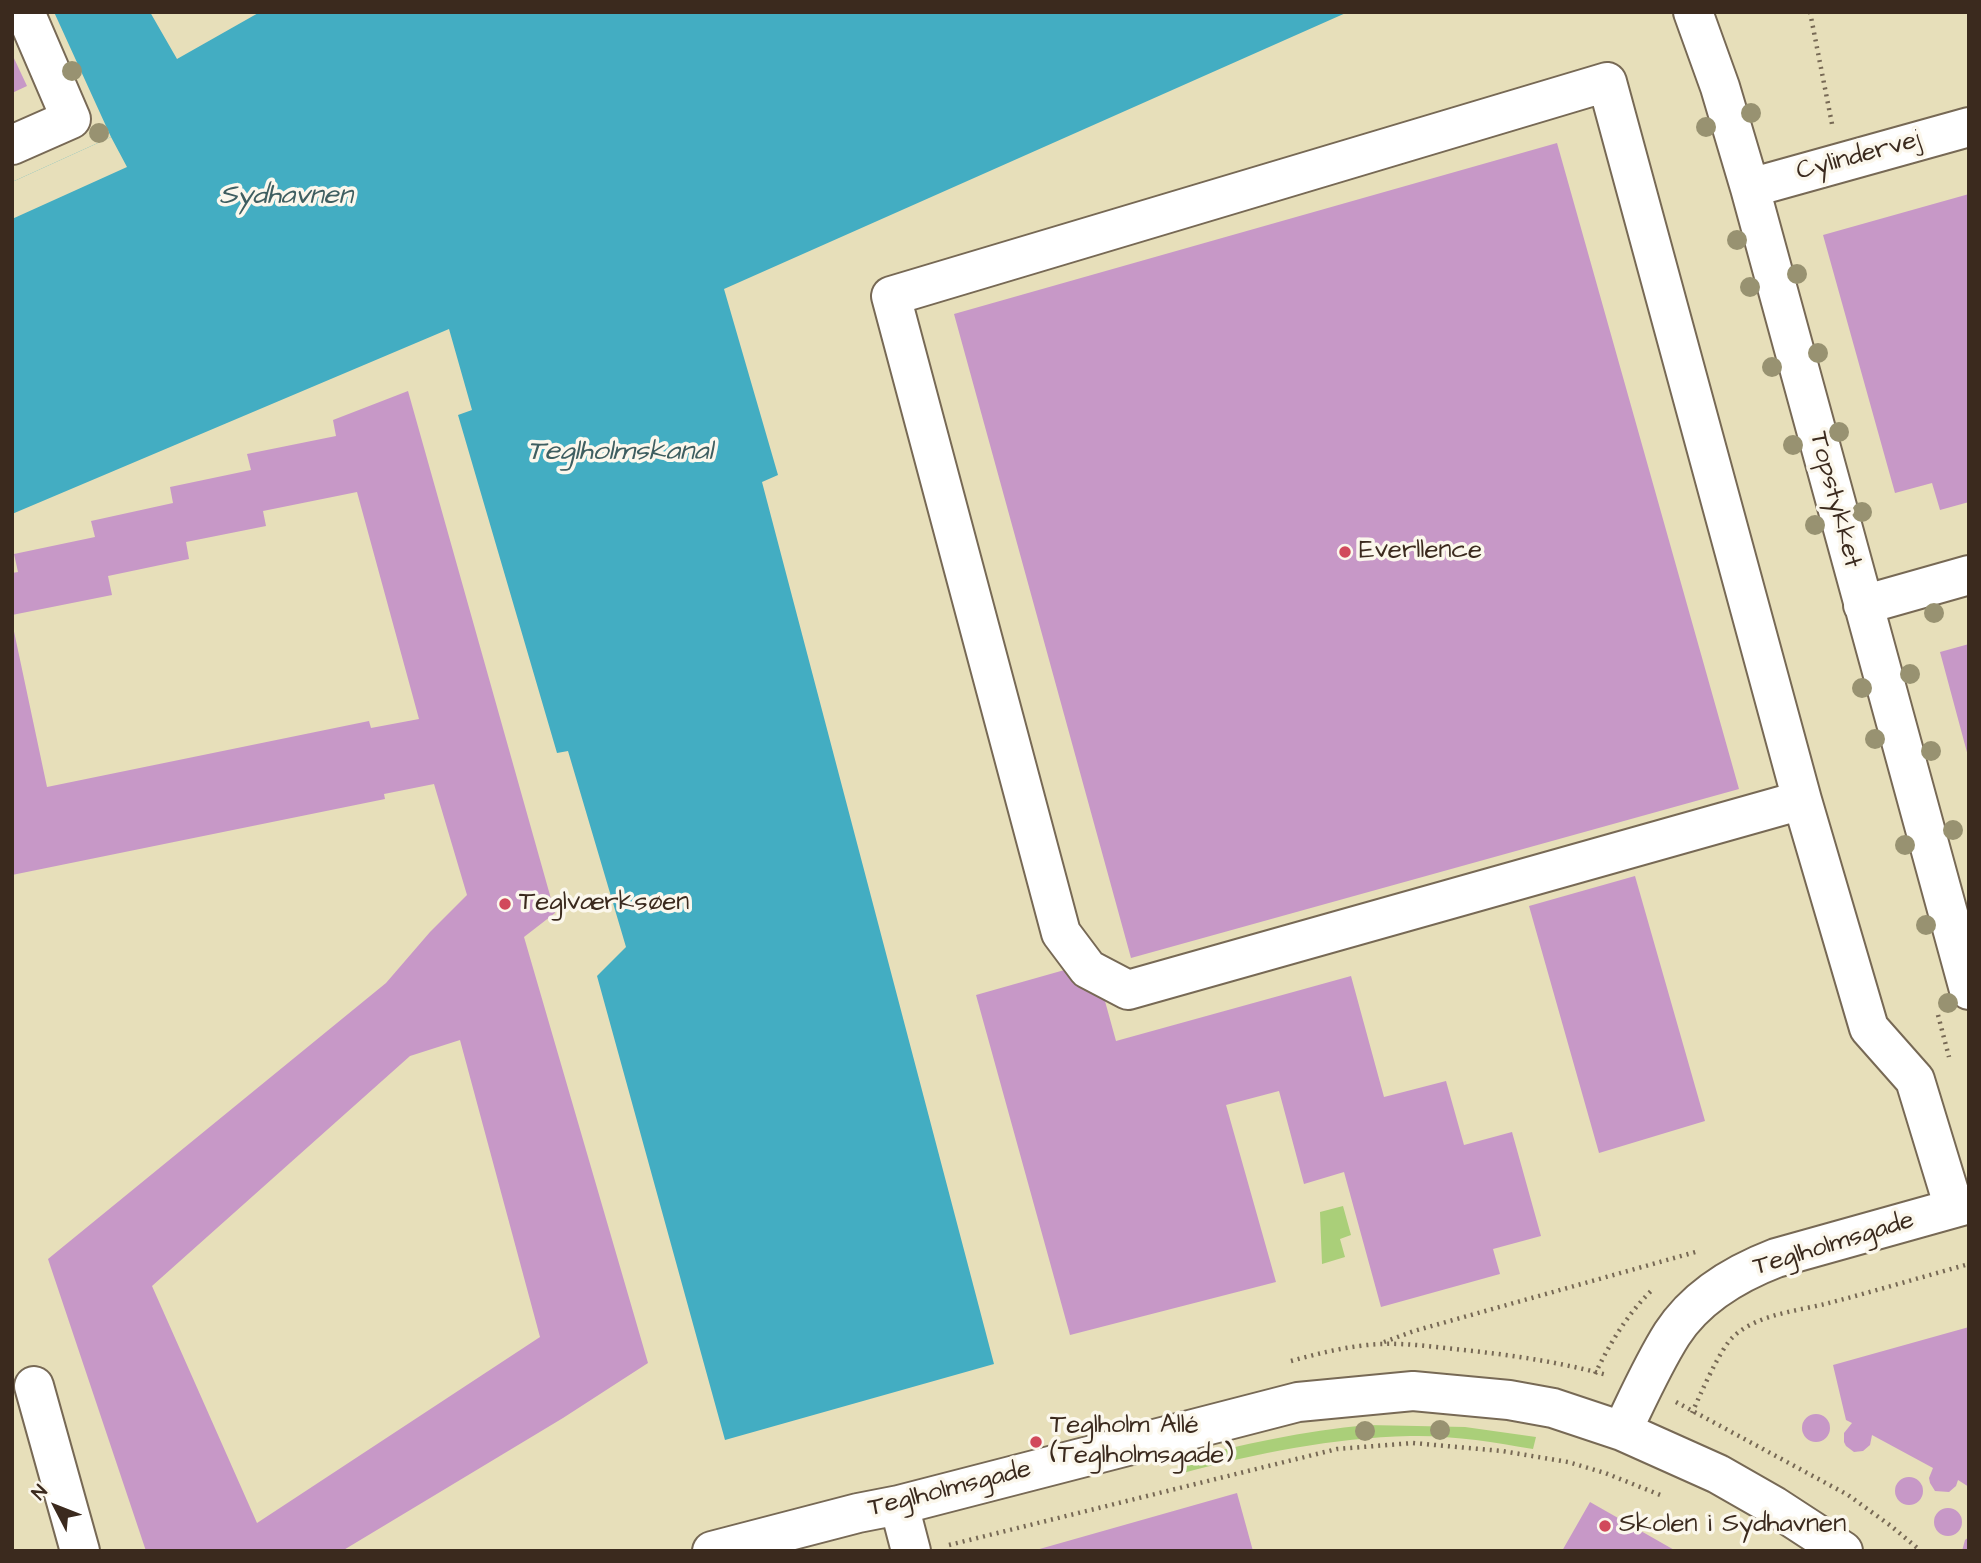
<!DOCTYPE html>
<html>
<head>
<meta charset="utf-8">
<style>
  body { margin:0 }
  #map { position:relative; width:1981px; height:1563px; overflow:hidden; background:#e7dfba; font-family:"Architects Daughter",sans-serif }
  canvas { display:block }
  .frame { position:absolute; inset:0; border:14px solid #3b2a1e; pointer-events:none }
  .north { position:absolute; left:21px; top:1472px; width:70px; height:70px; -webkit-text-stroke:5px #fbf7ec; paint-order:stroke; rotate:312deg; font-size:19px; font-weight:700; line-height:28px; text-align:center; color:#3b2a1e }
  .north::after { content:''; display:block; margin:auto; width:24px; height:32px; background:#3b2a1e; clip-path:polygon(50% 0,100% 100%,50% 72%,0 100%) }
</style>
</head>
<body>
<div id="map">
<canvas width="1981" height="1563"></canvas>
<div class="frame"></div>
<div class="north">N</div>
</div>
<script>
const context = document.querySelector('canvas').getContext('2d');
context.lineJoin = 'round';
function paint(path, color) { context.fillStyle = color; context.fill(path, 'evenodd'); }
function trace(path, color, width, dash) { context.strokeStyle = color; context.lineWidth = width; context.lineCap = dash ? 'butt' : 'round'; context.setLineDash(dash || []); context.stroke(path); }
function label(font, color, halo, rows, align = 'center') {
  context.font = font + ' "Architects Daughter",sans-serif'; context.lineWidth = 7; context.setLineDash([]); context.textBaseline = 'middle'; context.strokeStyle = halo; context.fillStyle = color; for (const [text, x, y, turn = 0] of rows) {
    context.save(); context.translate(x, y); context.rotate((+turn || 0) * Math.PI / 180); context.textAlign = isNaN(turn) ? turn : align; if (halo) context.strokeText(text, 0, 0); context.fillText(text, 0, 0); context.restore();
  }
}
const green = new Path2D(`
  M 1343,1206 L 1351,1235 L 1340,1239 L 1345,1257 L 1322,1264 L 1320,1212 Z
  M 1368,1425 L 1465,1427 L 1536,1437 L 1533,1449 C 1493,1442 1451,1435 1410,1436 C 1332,1438 1258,1453 1183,1473 L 1180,1461 C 1241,1444 1304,1431 1368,1425 Z`);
const water = new Path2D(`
  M 54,12 L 1348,12 L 724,289 L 778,475 L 762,482 L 994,1364 L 725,1440 L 597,976 L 626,947 L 568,751 L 557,753 L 458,415 L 472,410 L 449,329 L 12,514 L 12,182 L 111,137 Z`);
const pier = new Path2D(`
  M 150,12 L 260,12 L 177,59 Z
  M 111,137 L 127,167 L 12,219 L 12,182 Z`);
const building = new Path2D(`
  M 12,54 L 27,86 L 12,93 Z
  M 1557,143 L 1739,789 L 1131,958 L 954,314 Z
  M 1969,194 L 1969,502 L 1940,510 L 1932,483 L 1895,493 L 1823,235 Z
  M 408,391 L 555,913 L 524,937 L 648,1363 L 563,1418 L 342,1551 L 146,1551 L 48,1259 L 386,983 L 430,932 L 467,895 L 434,784 L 384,794 L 385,799 L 12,875 L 12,622 L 47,787 L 369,721 L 371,728 L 419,719 L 357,492 L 263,511 L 266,526 L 186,542 L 189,559 L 108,576 L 112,595 L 12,615 L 12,573 L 18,572 L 14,554 L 95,537 L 91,521 L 173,503 L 170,487 L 251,470 L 247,454 L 336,436 L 333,420 ZM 460,1040 L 540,1337 L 257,1523 L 152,1286 L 410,1056 Z
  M 1969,644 L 1969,756 L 1968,756 L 1940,652 Z
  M 1635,876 L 1705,1121 L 1599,1153 L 1529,906 Z
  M 1068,969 L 1100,983 L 1116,1041 L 1351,976 L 1384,1097 L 1446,1081 L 1464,1145 L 1512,1132 L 1541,1236 L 1493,1249 L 1500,1274 L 1381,1307 L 1344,1172 L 1304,1184 L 1279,1091 L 1226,1105 L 1276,1282 L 1070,1335 L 976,995 Z
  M 1969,1327 L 1969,1487 L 1958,1480 L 1956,1486 L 1949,1492 L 1935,1491 L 1930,1483 L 1929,1478 L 1933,1468 L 1872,1435 L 1870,1445 L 1863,1451 L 1854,1452 L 1846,1446 L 1844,1442 L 1844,1433 L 1852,1423 L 1846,1420 L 1833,1365 Z
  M1802 1428a14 14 0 1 1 28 0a14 14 0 1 1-28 0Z
  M1895 1491a14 14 0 1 1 28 0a14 14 0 1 1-28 0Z
  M 1237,1493 L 1253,1551 L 1036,1551 L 1036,1550 Z
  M 1590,1502 L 1676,1551 L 1562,1551 Z
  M1934 1522a14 14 0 1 1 28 0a14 14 0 1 1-28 0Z
  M 1969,1537 L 1969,1551 L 1962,1551 L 1965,1540 Z`);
const path = new Path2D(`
  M 1810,12 L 1832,124
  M 1938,1015 L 1949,1057
  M 1384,1342 L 1414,1331 L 1699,1251
  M 1291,1361 C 1320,1353 1352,1345 1382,1344 C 1408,1343 1436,1347 1463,1350 C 1512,1355 1559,1362 1607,1375
  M 1595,1374 C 1610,1343 1628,1313 1653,1289
  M 1676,1402 L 1848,1495 L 1891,1526 L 1921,1551
  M 1692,1413 C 1700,1395 1720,1349 1733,1337 C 1757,1314 1798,1311 1829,1303 C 1875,1291 1922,1277 1969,1264
  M 949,1545 L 1337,1449 L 1413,1443 L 1502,1451 L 1568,1462 L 1605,1473 L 1663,1496`);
const minor = new Path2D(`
  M 1693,12 L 1720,87 L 1750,188 L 1969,990
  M 12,145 L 71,119 L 25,12
  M 1750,188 L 1969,127
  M 1863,605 L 1969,575
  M 1802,800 L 1128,990 L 1088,969 L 1061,933 L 891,296 L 1607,82 L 1802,800 L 1869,1028 L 1915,1080 L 1954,1208
  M 34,1386 L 80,1551
  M 1622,1431 C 1638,1398 1653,1364 1672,1334 C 1696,1297 1737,1273 1776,1258 L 1969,1204
  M 899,1505 L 911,1551
  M 712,1551 L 858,1513 L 899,1505 L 1298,1402 L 1413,1391 L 1509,1400 L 1553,1408 L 1622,1431 L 1718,1474 L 1774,1506 L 1843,1551`);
const trees = [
  [72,71],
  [1751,113],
  [1706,127],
  [99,133],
  [1737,240],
  [1797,274],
  [1750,287],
  [1818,353],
  [1772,367],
  [1839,432],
  [1793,445],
  [1862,512],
  [1815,525],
  [1934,613],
  [1910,674],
  [1862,688],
  [1875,739],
  [1931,751],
  [1953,830],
  [1905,845],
  [1926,925],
  [1948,1003],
  [1440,1430],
  [1365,1431]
];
const markers = [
  [1345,552,7,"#d1495b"],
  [505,904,7,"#d1495b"],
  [1036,1442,7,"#d1495b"],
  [1605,1526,7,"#d1495b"]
];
const streetNames = [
  ["Cylindervej",1859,157,-15],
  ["Topstykket",1834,500,75],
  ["Teglholmsgade",1834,1245,-17],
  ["Teglholmsgade",950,1490,-14]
];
const poiNames = [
  ["Everllence",1359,552],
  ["Teglværksøen",519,904],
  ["Teglholm Allé",1050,1427],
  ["(Teglholmsgade)",1050,1457],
  ["Skolen i Sydhavnen",1619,1526]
];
const waterNames = [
  ["Sydhavnen",286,197],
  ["Teglholmskanal",620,453]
];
paint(green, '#aacf79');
paint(water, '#43adc2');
paint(pier, '#e7dfba');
paint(building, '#c798c7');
trace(minor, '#776955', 42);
trace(path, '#776955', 4.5, [2, 5]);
trace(minor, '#fff', 38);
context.fillStyle = '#989271';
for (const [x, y] of trees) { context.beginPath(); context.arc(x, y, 10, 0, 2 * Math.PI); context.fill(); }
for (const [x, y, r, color] of markers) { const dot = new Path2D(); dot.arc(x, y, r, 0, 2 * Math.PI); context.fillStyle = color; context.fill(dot); trace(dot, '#fbf7ec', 2.5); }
label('26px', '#3b2a1e', '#fbf7ec', streetNames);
label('26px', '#3b2a1e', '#fbf7ec', poiNames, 'left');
label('italic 28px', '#3e5e60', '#fbf7ec', waterNames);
</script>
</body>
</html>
